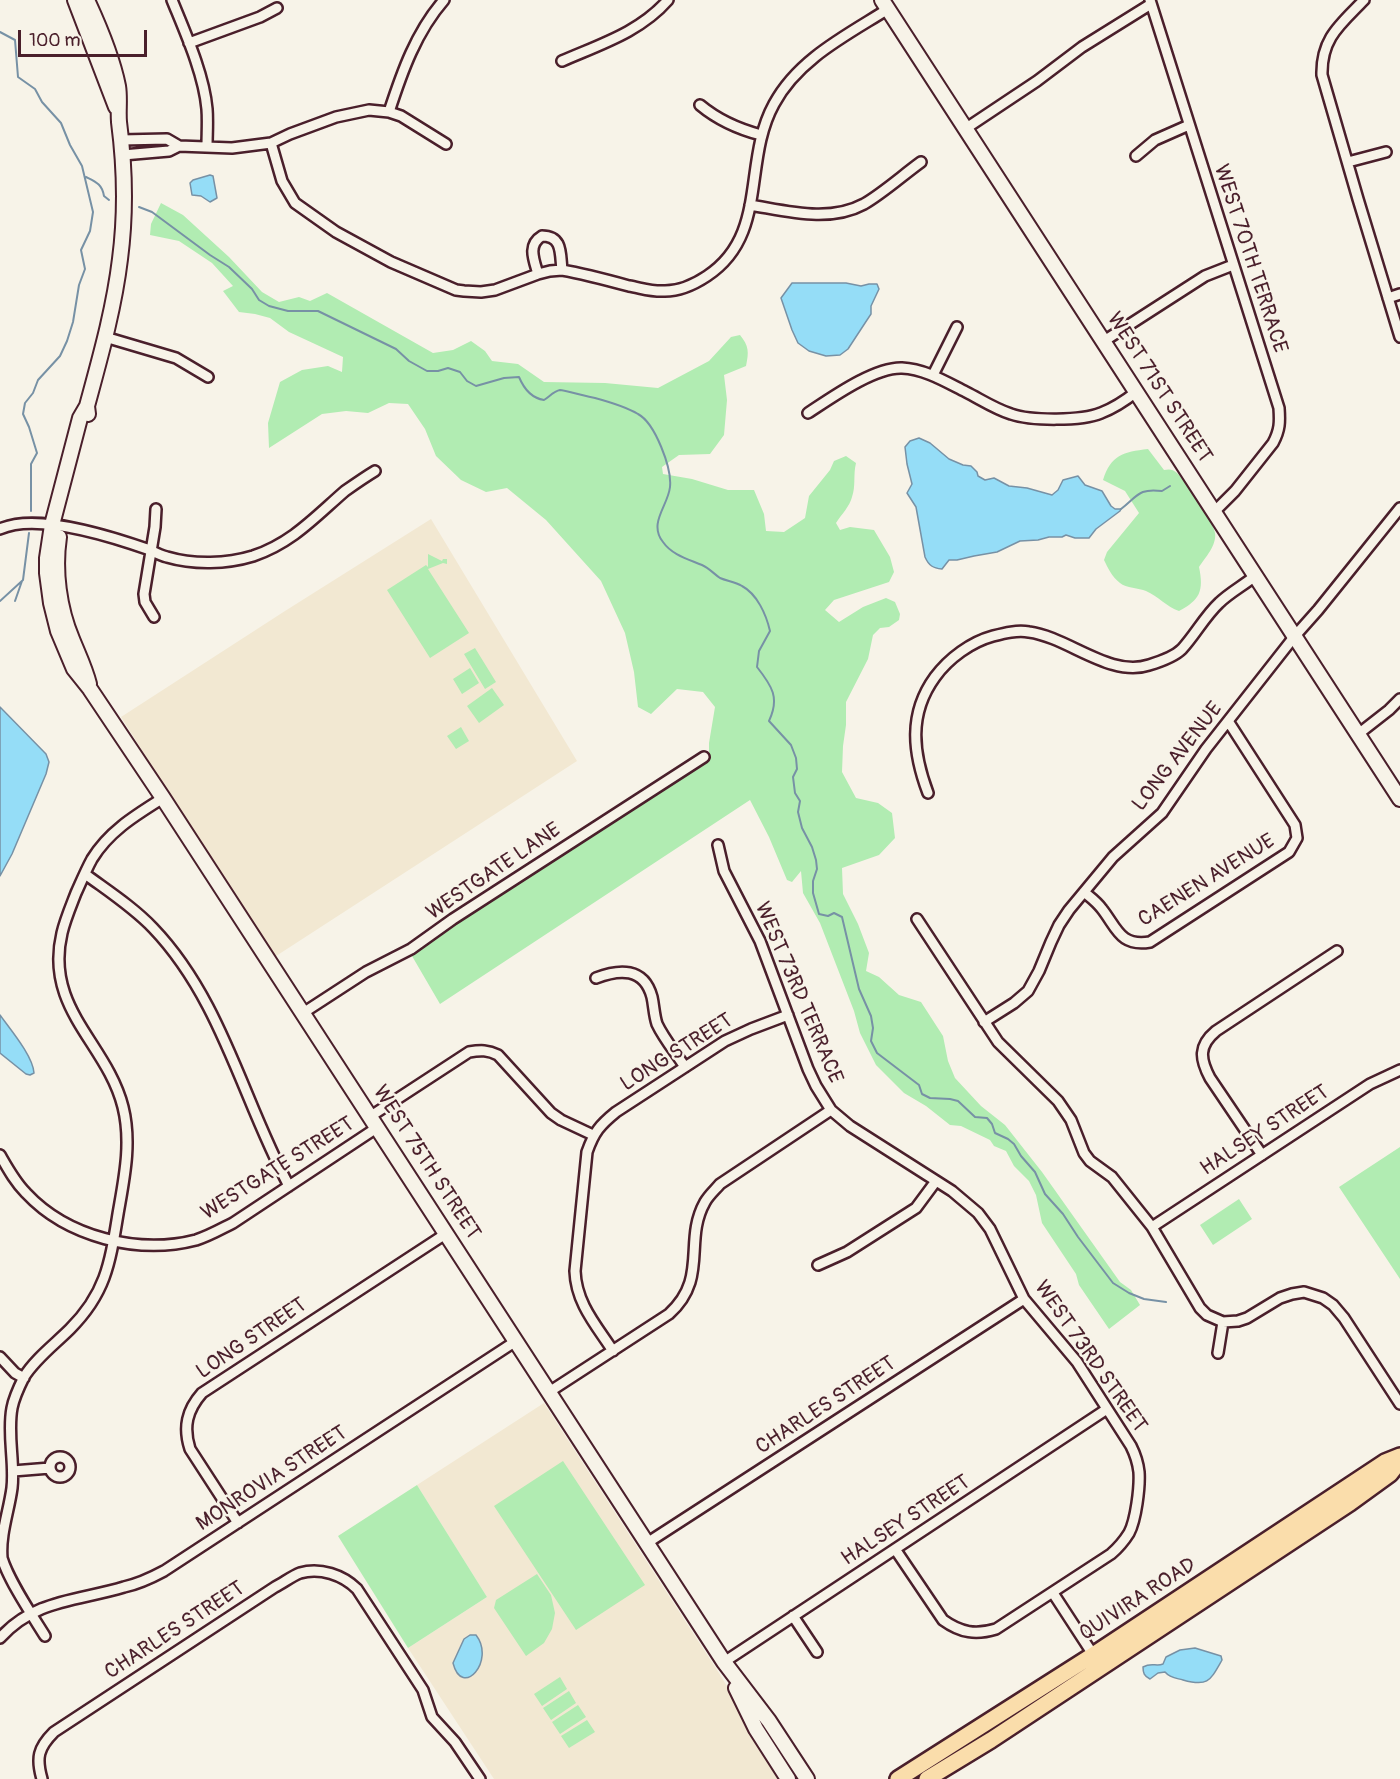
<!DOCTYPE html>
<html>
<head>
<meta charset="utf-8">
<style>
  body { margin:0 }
  #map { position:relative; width:1400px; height:1779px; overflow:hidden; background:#f7f3e8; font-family:Pangolin,sans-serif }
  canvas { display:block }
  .scale { position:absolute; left:18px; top:30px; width:129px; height:27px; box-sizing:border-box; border:3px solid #4a1f2b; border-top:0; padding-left:8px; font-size:18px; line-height:21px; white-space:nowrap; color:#4a1f2b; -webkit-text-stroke:4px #f7f3e8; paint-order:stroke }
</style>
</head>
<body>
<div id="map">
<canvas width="1400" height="1779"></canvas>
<div class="scale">100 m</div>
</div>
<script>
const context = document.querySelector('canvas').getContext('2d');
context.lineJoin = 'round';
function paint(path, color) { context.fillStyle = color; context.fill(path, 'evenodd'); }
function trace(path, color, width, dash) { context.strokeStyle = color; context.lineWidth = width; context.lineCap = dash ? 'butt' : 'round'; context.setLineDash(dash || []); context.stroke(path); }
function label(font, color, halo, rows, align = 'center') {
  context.font = font + ' Pangolin,sans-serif'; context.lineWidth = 5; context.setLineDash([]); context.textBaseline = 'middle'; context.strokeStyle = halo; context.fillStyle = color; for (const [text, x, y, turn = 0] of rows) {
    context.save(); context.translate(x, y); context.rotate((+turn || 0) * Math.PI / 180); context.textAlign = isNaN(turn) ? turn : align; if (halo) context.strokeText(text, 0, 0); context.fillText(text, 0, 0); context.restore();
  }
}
const built = new Path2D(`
  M 431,519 L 577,761 L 273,958 L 121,717 L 285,611 Z
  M 544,1403 L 719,1673 L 783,1779 L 494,1779 L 408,1648 L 487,1597 L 417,1485 Z`);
const green = new Path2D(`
  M 161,203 L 183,215 L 229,257 L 262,292 L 279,302 L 299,297 L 310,301 L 327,293 L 433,353 L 453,350 L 471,341 L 485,351 L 492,361 L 518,364 L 544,382 L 605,383 L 658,388 L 709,361 L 731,337 L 740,335 C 749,346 749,352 746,366 L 724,375 L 727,400 L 724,435 L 710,454 L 679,455 L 662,467 L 663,474 L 692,479 L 728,490 L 754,490 L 764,514 L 766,531 L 784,532 L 805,518 L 809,496 L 830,470 L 834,461 L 846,456 L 856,463 C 853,475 856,486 852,497 C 850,506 841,515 836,523 L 840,530 L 850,527 L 874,530 L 890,557 L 894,572 L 889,582 L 834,600 L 825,610 L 839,622 L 863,607 L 886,598 L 895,602 L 900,614 L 899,620 L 889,627 L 880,628 L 873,635 L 868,659 L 846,702 L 846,725 L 843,746 L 842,772 L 856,798 L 878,803 L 892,813 L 895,838 L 879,855 L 842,868 L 843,894 L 858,924 L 869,953 L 866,971 L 879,977 L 899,995 L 921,1002 L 943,1036 L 948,1061 L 955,1078 L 981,1106 L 1005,1125 L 1042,1172 L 1120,1282 L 1131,1290 L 1140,1305 L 1109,1329 L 1079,1285 L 1076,1274 L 1042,1223 L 1036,1195 L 1029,1181 L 1014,1166 L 1006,1151 L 994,1146 L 990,1140 L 961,1126 L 950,1125 L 926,1106 L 904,1093 L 876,1065 L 860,1033 L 854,1011 L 820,923 L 803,893 L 801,871 L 792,882 L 787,880 L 769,837 L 750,800 L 440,1004 L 412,956 L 472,912 L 709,759 L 709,743 L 715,707 L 703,692 L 677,689 L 651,714 L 638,707 L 634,672 L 625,633 L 601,581 L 546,520 L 507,488 L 486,492 L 461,480 L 436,456 L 425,429 L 408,404 L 389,403 L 368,413 L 346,411 L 322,414 L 269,448 L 268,423 L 280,382 L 302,370 L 328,366 L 342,372 L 343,357 L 289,332 L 270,318 L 255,314 L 239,312 L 223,291 L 233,286 L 212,263 L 179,241 L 150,235 L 151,224 Z
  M 1148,449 L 1164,470 C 1169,469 1173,469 1177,473 C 1185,480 1214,523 1215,533 C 1217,545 1205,558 1199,567 C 1204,591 1200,600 1179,611 C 1167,607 1158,596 1146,591 C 1139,588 1126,588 1120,583 C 1112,577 1108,568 1104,560 L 1107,552 L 1139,513 L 1125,491 L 1103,480 C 1111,455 1123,452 1148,449 Z
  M 428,554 L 442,561 L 443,559 L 447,559 L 447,564 L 443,563 L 428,569 L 469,633 L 430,658 L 387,590 L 426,565 L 428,567 Z
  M 475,648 L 496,682 L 485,689 L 464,654 Z
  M 470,668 L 479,683 L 462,694 L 453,679 Z
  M 492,688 L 504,705 L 479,723 L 467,706 Z
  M 461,727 L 469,741 L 456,749 L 447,736 Z
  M 1400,1147 L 1400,1279 L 1339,1187 Z
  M 1239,1199 L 1252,1219 L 1213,1245 L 1200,1225 Z
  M 563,1461 L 645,1585 L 576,1630 L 494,1506 Z
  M 417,1485 L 487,1597 L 408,1648 L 338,1536 Z
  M 537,1574 L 551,1595 L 555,1613 L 552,1629 L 544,1643 L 526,1656 L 494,1608 L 496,1600 Z
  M 560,1677 L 567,1689 L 542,1706 L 534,1694 Z
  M 569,1691 L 576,1703 L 551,1720 L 543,1708 Z
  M 578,1705 L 586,1717 L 560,1734 L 552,1722 Z
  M 587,1720 L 595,1732 L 569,1748 L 561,1736 Z`);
const water = new Path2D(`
  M 210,175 L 213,176 L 217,198 L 210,202 L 201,196 L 192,195 L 190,183 L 193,180 Z
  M 792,283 L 846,283 L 861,286 L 869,284 L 877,284 L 879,289 L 871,306 L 871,314 L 867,320 L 848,349 L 840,355 L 826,356 L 809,351 L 798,343 L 792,330 L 781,298 Z
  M 919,438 L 930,443 L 949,459 L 963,465 L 971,466 L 977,472 L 978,476 L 985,480 L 994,478 L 1009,486 L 1027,488 L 1052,495 L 1058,490 L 1063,480 L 1078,476 L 1085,485 L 1102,491 L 1111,506 L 1115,509 L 1121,509 L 1120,511 L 1096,529 L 1089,538 L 1075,538 L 1066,535 L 1062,537 L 1049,537 L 1038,540 L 1020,541 L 997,552 L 974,556 L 957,560 L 949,560 L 942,569 C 933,568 929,566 925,557 L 916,507 L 907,493 L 912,484 L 907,464 L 905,447 L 910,441 Z
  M 0,707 L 46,754 L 49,762 L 46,774 L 12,854 L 0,876 Z
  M 0,1015 C 10,1029 33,1056 34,1073 L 30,1075 L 26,1074 L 0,1053 Z
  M 470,1635 L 476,1635 C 496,1661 462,1699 453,1663 L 464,1639 Z
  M 1195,1648 L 1221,1656 L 1222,1660 C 1210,1681 1208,1687 1183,1680 C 1176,1678 1170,1678 1165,1672 L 1158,1673 L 1150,1679 C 1144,1676 1143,1673 1143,1667 C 1152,1662 1156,1667 1163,1664 L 1166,1657 L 1180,1650 Z`);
const stream = new Path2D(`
  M 0,32 L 15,40 L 18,77 L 35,89 L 42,102 L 61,123 L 70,145 L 82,166 L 93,212 L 90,231 L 81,250 L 85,269 L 79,285 L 73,322 L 67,341 L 60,356 L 38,380 L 33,393 L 25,403 L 23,414 L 29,427 L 37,453 L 31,464 L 31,511
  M 86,177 C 96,182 102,184 104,196 L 109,200
  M 139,207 L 152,212 L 210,255 L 229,267 L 252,289 L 259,300 L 269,306 L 288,311 L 318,311 L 396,349 L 409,361 L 427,371 L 438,371 L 448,368 L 460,372 L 467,381 L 476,386 L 504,378 L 519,377 C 524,389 531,398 544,400 C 549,397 554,391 560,390 C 564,390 588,397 595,398 C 606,401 628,408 638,414 C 655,423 672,468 670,487 C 668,506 648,523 663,542 C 672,555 688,559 702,565 C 709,568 714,574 720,578 C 727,581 735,582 742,586 C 757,594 766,614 770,631 L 759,651 L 757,667 C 772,686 780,698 769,721 L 791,745 L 796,758 L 797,769 L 793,777 L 795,793 L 800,801 L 798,812 L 802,828 L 812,847 L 816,860 L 817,869 L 813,881 L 813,893 L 819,914 L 828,916 L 834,913 L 842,917 L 859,989 L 871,1016 L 873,1028 L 871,1041 L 877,1053 L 919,1085 L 922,1094 L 930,1098 L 950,1099 L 958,1101 L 975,1117 L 987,1118 L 992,1124 L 995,1133 L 1008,1139 L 1014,1144 L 1021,1156 L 1035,1172 L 1045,1194 L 1063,1214 L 1078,1237 L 1113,1283 L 1129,1293 L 1144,1299 L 1166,1302
  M 1121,509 C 1138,496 1138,488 1162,491 L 1170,486
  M 0,601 L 23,580 L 29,533
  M 15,601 L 22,581`);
const street = new Path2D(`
  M 172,0 C 185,32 204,74 207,109 C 208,121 207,134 207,147
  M 1150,0 L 1279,408 C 1280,422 1280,430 1273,443 L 1235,491 L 1215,511
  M 1364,0 C 1341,24 1321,38 1322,75 L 1358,199 L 1400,337
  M 189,43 L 260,17 L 277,8
  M 562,61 C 601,44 640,32 668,0
  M 700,105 C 718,120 738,129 761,135
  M 389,112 C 402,72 416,32 444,0
  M 965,129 L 1037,81 L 1082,47 L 1151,4
  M 121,140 L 167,139 L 179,146
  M 271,143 L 282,181 L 295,203 L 336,232 L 391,262 L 456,290 L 464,291 L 481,292 L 495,290 L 538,274 L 550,271 L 562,270 C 585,274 607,280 629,286 C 641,288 652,292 665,291 C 679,291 695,284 707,276 C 769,235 742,162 774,104 C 798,59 847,35 888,9
  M 123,155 L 169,151 L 179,146 L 232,148 L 271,143 L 290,134 L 336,117 L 369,110 L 389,112 L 401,116 L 446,144
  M 1136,156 L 1155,140 L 1189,125
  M 1348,162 L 1386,152
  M 750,205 C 787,211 829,223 864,204 C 883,193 903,175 921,162
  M 538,274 C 534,260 527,245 542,236 C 563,236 560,254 562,270
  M 1388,298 L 1400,294
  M 105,337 L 176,358 L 208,377
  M 1104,341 L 1205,276 L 1233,265
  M 933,375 L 957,327
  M 808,413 C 831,398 874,367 902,368 C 925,369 946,382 966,392 C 980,399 995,409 1011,414 C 1031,421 1082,421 1101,413 C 1114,408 1126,400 1136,392
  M 0,529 C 37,512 113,537 150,550 C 156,553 162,556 167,557 C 194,565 227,564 253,556 C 292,543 315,517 345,491 C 355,484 365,477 375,471
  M 154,617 L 145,602 L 144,594 L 155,527 L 156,509
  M 1357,735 L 1389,710 L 1400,699
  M 928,793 C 913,753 908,714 935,677 C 949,658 971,642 993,636 C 1005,633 1017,630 1029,632 C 1068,637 1110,678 1149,665 C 1159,662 1175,656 1182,649 C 1195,635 1205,616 1219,603 C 1229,593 1244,585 1255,576
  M 718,845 L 724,871 L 760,941 L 808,1069 L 816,1086 L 831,1110 L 850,1126 L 952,1191 L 978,1213 L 990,1229 L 1024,1299 L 1077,1362 L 1131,1446 C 1135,1454 1138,1463 1139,1472 C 1140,1487 1136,1520 1129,1533 C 1124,1541 1118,1548 1111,1554 L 996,1629 C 976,1635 961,1633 943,1620 L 895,1549
  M 85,874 C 108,891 133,907 153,928 C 222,1000 243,1101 289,1186
  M 1084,892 C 1090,897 1097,902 1102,909 C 1117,928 1120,947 1150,942 L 1289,852 L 1297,838 L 1295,825 L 1228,721
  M 917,919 L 998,1042 L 1058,1101 L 1071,1120 L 1084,1153 L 1090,1161 L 1112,1177 L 1152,1227 L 1200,1308 L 1207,1315 L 1223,1322 L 1218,1353
  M 596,978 C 619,969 644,967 652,997 C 654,1006 654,1015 657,1024 C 664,1039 676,1053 685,1067
  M 303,1013 L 366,972 L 411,949 L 453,919 L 704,757
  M 984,1022 L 1014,1003 L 1028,991 L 1039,971 L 1051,942 L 1059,925 L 1069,910 L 1113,857 L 1162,813 L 1206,749 L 1294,637 L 1318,610 L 1400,508
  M 371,1116 L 469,1052 C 481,1050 488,1050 498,1055 L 551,1113 L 561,1120 L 593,1135
  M 0,1155 C 8,1169 15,1182 26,1193 C 67,1237 138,1255 196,1240 C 209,1236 221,1229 233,1223 L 378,1127
  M 1262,1155 L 1210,1078 C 1200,1059 1198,1046 1216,1031 L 1337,951
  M 1152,1227 L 1370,1084 L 1400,1070
  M 818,1265 L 847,1252 L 916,1208 L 936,1181
  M 1223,1322 L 1238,1321 L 1247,1318 L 1280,1298 L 1292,1294 L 1304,1292 L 1323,1298 L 1333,1305 L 1344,1318 L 1400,1404
  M 613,1351 C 596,1325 576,1303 575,1271 L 587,1152 C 594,1132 600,1125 616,1112 L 725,1041 L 751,1029 L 788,1015
  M 0,1357 L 15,1373 L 24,1378
  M 549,1392 L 669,1314 C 709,1278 683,1241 705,1202 C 709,1195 715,1190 720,1184 L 831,1110
  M50 1467a10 10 0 1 1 20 0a10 10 0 1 1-20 0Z
  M 13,1471 L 50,1468
  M 238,1523 L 190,1449 C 183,1427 187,1410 202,1393 L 447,1233
  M 647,1543 L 1024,1299
  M 1053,1593 L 1096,1659
  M 793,1616 L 817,1652
  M 45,1636 C 32,1615 9,1581 2,1558 C 0,1534 9,1511 12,1488 C 15,1462 7,1434 12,1408 C 14,1397 19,1387 24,1377 C 35,1359 55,1344 70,1329 C 106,1293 110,1263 118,1214 C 124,1179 132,1143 123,1107 C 107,1043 44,1009 62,933 C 65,920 71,906 76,893 C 81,882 86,870 92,859 C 109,831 136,815 163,798
  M 0,1638 C 35,1599 78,1601 124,1587 C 138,1584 151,1578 164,1571 L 516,1341
  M 724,1662 L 1107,1409
  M 42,1779 C 36,1758 38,1748 54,1732 L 275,1587 C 283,1583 292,1576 300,1573 C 320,1567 343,1575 357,1589 L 423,1690 L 432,1717 L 455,1742 L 480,1779`);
const secondary = new Path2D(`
  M 75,0 L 116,107
  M 87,0 C 100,28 112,56 118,86 C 120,98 118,110 119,122 C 125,168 126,213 120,259 C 114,309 100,358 87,406 L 88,414
  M 882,0 L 1400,799
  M 87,406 L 80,418 L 52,525 L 47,558 L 47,573 L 51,603 L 58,631 L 74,669 L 90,689 L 163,798 L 724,1662 L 769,1721 L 807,1779
  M 59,537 C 54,571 59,608 72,639 C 78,654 85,668 89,684
  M 736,1688 L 756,1729 L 788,1779`);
const primary = new Path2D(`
  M 898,1779 L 1093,1655 L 1385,1462 L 1400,1456
  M 927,1779 L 991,1740 L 1350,1503 L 1390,1474 L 1400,1461`);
const streetNames = [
  ["WEST 70TH TERRACE",1250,259,72],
  ["WEST 71ST STREET",1159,388,57],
  ["LONG AVENUE",1178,757,-52],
  ["WESTGATE LANE",494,872,-34],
  ["CAENEN AVENUE",1207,881,-32],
  ["WEST 73RD TERRACE",798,993,67],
  ["LONG STREET",677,1053,-32],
  ["HALSEY STREET",1265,1131,-33],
  ["WEST 75TH STREET",426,1163,57],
  ["WESTGATE STREET",278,1169,-32],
  ["LONG STREET",252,1339,-34],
  ["WEST 73RD STREET",1090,1357,55],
  ["CHARLES STREET",826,1406,-33],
  ["MONROVIA STREET",272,1479,-33],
  ["HALSEY STREET",906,1521,-33],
  ["QUIVIRA ROAD",1138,1600,-33],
  ["CHARLES STREET",175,1631,-33]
];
paint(built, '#f2e8d2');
paint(green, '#b1ecb2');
paint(water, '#95ddf7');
trace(water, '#7791a5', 1.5);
trace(stream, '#7791a5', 2);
trace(street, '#4a1f2b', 14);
trace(secondary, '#4a1f2b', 18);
trace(primary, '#4a1f2b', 20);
trace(street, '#f7f3e8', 9);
trace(secondary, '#f7f3e8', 14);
trace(primary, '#faddab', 15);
label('21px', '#4a1f2b', '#f7f3e8', streetNames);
</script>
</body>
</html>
